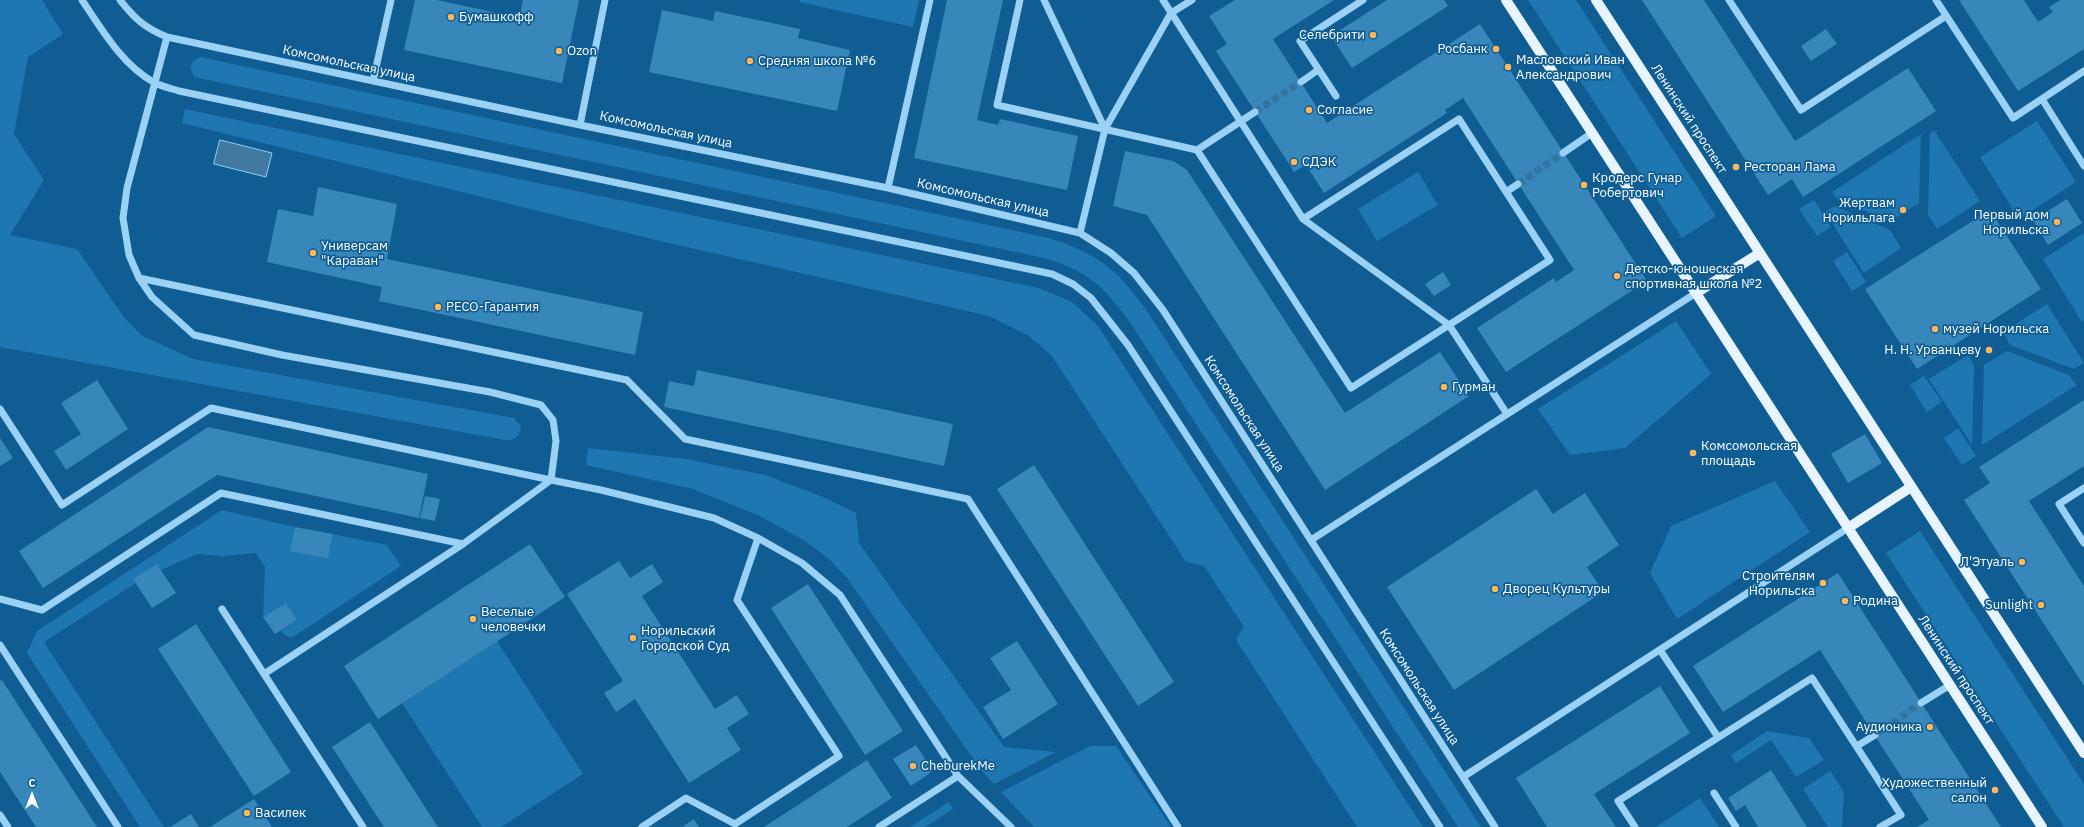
<!DOCTYPE html>
<html>
<head>
<meta charset="utf-8">
<style>
  body { margin:0 }
  #map { position:relative; width:2084px; height:827px; overflow:hidden; background:#0f5d92; font-family:"IBM Plex Sans",sans-serif }
  canvas { display:block }
  .north { position:absolute; left:12px; top:775px; width:40px; height:40px; -webkit-text-stroke:3px #0f5d92; paint-order:stroke; rotate:0deg; font-size:11px; font-weight:700; line-height:16px; text-align:center; color:#fff }
  .north::after { content:''; display:block; margin:auto; width:14px; height:18px; background:#fff; clip-path:polygon(50% 0,100% 100%,50% 72%,0 100%) }
</style>
</head>
<body>
<div id="map">
<canvas width="2084" height="827"></canvas>
<div class="north">С</div>
</div>
<script>
const context = document.querySelector('canvas').getContext('2d');
context.lineJoin = 'round';
function paint(path, color) { context.fillStyle = color; context.fill(path, 'evenodd'); }
function trace(path, color, width, dash) { context.strokeStyle = color; context.lineWidth = width; context.lineCap = dash ? 'butt' : 'round'; context.setLineDash(dash || []); context.stroke(path); }
function label(font, color, halo, rows, align = 'center') {
  context.font = font + ' "IBM Plex Sans",sans-serif'; context.lineWidth = 3.5; context.setLineDash([]); context.textBaseline = 'middle'; context.strokeStyle = halo; context.fillStyle = color; for (const [text, x, y, turn = 0] of rows) {
    context.save(); context.translate(x, y); context.rotate((+turn || 0) * Math.PI / 180); context.textAlign = isNaN(turn) ? turn : align; if (halo) context.strokeText(text, 0, 0); context.fillText(text, 0, 0); context.restore();
  }
}
const green = new Path2D(`
  M 0,0 L 42,0 L 63,34 L 28,57 L 14,134 L 44,180 L 10,235 L 77,249 L 123,316 L 141,335 L 193,359 L 514,418 L 521,427 C 520,436 514,441 505,440 L 0,347 Z
  M 800,0 L 919,0 L 913,27 L 799,2 Z
  M 1528,0 L 1576,0 L 1716,216 L 1682,238 Z
  M 200,57 L 1049,238 C 1097,254 1115,267 1145,308 L 1481,827 L 1458,827 L 1129,321 C 1101,284 1089,272 1044,258 L 194,77 L 190,67 L 193,61 Z
  M 185,109 L 1039,288 L 1072,302 L 1098,326 L 1423,827 L 1357,827 L 1236,640 L 1244,627 L 1204,566 L 1186,562 L 1052,356 L 1029,336 L 989,316 L 656,240 L 182,123 Z
  M 2037,121 L 2076,182 L 2019,219 L 1980,157 Z
  M 1934,130 L 1980,201 L 1937,229 L 1928,215 L 1930,133 Z
  M 1921,134 L 1919,203 L 1890,222 L 1836,198 L 1832,192 Z
  M 1418,172 L 1438,205 L 1377,241 L 1358,209 Z
  M 1814,200 L 1831,227 L 1817,236 L 1799,209 Z
  M 1835,206 L 1890,230 L 1901,248 L 1864,273 L 1825,212 Z
  M 2084,233 L 2084,320 L 2082,322 L 2043,259 Z
  M 1847,252 L 1866,282 L 1852,291 L 1833,261 Z
  M 2047,304 L 2084,363 L 2074,369 L 2010,345 L 2003,332 Z
  M 1676,321 L 1711,374 L 1625,448 L 1570,455 L 1538,409 Z
  M 2007,351 L 2069,375 L 2077,385 L 1982,445 L 1984,365 Z
  M 1968,355 L 1974,365 L 1972,445 L 1929,379 Z
  M 1924,376 L 1942,402 L 1927,412 L 1910,385 Z
  M 1958,428 L 1976,456 L 1962,465 L 1944,438 Z
  M 588,448 L 686,459 L 765,475 L 823,497 L 856,513 L 859,543 L 1004,747 L 1056,752 L 994,784 L 981,770 L 847,578 L 829,559 L 805,541 L 758,515 L 693,489 L 586,465 Z
  M 1775,481 L 1810,532 L 1677,619 L 1650,573 L 1671,526 Z
  M 222,510 L 295,527 L 291,551 L 328,559 L 333,534 L 387,545 L 401,566 L 293,637 L 286,636 L 281,631 L 297,620 L 286,603 L 263,617 L 265,567 L 256,553 L 224,556 L 197,554 L 161,570 L 157,564 L 134,579 L 136,583 L 44,642 L 164,827 L 140,827 L 27,653 L 37,631 Z
  M 1920,531 L 2084,784 L 2084,827 L 2064,827 L 1886,553 Z
  M 497,641 L 583,774 L 501,827 L 482,827 L 402,703 Z
  M 1767,731 L 1809,738 L 1824,760 L 1796,777 L 1771,740 L 1736,763 L 1731,755 Z
  M 1090,746 L 1116,746 L 1171,827 L 1034,827 L 1001,792 Z
  M 1830,771 L 1844,792 L 1842,827 L 1828,827 L 1803,789 Z
  M 1700,798 L 1719,827 L 1656,827 Z
  M 949,802 L 953,809 L 925,827 L 910,827 Z`);
const water = new Path2D(`
  M 220,140 L 272,153 L 266,177 L 214,164 Z`);
const building = new Path2D(`
  M 415,0 L 437,0 L 497,13 L 496,18 L 518,23 L 523,0 L 579,0 L 562,83 L 404,50 Z
  M 947,0 L 1003,0 L 977,120 L 998,125 L 1000,119 L 1078,136 L 1067,190 L 914,158 Z
  M 1235,0 L 1334,0 L 1273,39 L 1327,123 L 1480,24 L 1647,281 L 1506,372 L 1477,328 L 1554,278 L 1556,282 L 1574,270 L 1463,98 L 1445,110 L 1447,113 L 1324,193 L 1306,165 L 1294,172 L 1216,51 L 1227,44 L 1209,16 Z
  M 1387,0 L 1444,0 L 1448,6 L 1352,68 L 1331,36 Z
  M 1642,0 L 1704,0 L 1795,141 L 1908,68 L 1936,111 L 1803,197 L 1792,179 L 1768,195 Z
  M 1959,0 L 2024,0 L 2038,22 L 2053,12 L 2049,7 L 2060,0 L 2084,0 L 2084,49 L 2018,91 Z
  M 662,10 L 713,21 L 715,11 L 800,29 L 798,38 L 850,50 L 837,111 L 649,72 Z
  M 1826,29 L 1837,44 L 1811,61 L 1801,46 Z
  M 1125,151 L 1173,161 L 1187,170 L 1345,413 L 1440,352 L 1469,396 L 1325,490 L 1147,215 L 1113,206 Z
  M 318,187 L 397,204 L 387,259 L 643,312 L 635,355 L 379,301 L 382,287 L 267,262 L 278,209 L 313,216 Z
  M 2067,199 L 2082,223 L 2048,245 L 2033,220 Z
  M 1990,210 L 2041,289 L 1917,369 L 1865,289 Z
  M 1443,272 L 1451,285 L 1434,296 L 1425,284 Z
  M 697,370 L 953,424 L 944,466 L 664,407 L 669,381 L 694,386 Z
  M 97,380 L 128,429 L 66,470 L 54,451 L 81,434 L 61,403 Z
  M 2084,400 L 2084,466 L 2029,501 L 2084,586 L 2084,686 L 1964,500 L 1990,483 L 1979,467 Z
  M 208,427 L 428,474 L 419,518 L 217,475 L 43,588 L 19,551 Z
  M 1865,434 L 1882,463 L 1848,483 L 1831,454 Z
  M 0,438 L 13,458 L 0,466 Z
  M 1034,465 L 1174,682 L 1138,706 L 997,489 Z
  M 1536,489 L 1553,514 L 1585,493 L 1619,545 L 1587,567 L 1603,592 L 1454,690 L 1387,587 Z
  M 425,496 L 440,499 L 435,521 L 420,518 Z
  M 295,527 L 333,534 L 328,559 L 290,551 Z
  M 530,544 L 565,597 L 378,719 L 344,666 Z
  M 619,561 L 630,578 L 652,564 L 663,582 L 642,596 L 715,709 L 737,695 L 749,714 L 727,728 L 741,750 L 689,783 L 635,699 L 616,712 L 604,693 L 623,681 L 567,594 Z
  M 157,564 L 176,593 L 152,608 L 133,579 Z
  M 1838,573 L 2001,827 L 1917,827 L 1929,820 L 1820,650 L 1723,712 L 1693,666 Z
  M 808,584 L 903,731 L 865,755 L 771,608 Z
  M 286,603 L 297,620 L 275,634 L 263,617 Z
  M 196,624 L 291,772 L 254,796 L 158,649 Z
  M 1017,641 L 1058,704 L 1003,739 L 983,707 L 1011,690 L 990,658 Z
  M 2,680 L 97,827 L 36,827 L 0,772 L 0,681 Z
  M 1660,686 L 1690,733 L 1594,794 L 1616,827 L 1547,827 L 1516,778 Z
  M 370,722 L 438,827 L 384,827 L 332,747 Z
  M 916,745 L 933,771 L 911,786 L 893,759 Z
  M 867,760 L 892,798 L 847,827 L 764,827 Z
  M 1771,770 L 1807,827 L 1758,827 L 1745,805 L 1736,811 L 1728,798 Z
  M 254,799 L 272,827 L 210,827 Z
  M 191,814 L 199,827 L 170,827 Z
  M 694,819 L 699,827 L 682,827 Z`);
const minorTunnel = new Path2D(`
  M 1255,112 L 1301,82
  M 1518,184 L 1563,153
  M 1875,735 L 1921,703`);
const minor = new Path2D(`
  M 82,0 C 102,30 123,66 155,83 C 163,87 171,88 179,91 L 1052,274 L 1073,284 L 1091,298 L 1128,345 L 1440,827
  M 120,0 C 135,19 145,28 167,37 L 580,125 L 888,188 L 1080,233 L 1111,253 L 1134,273 L 1163,310 L 1495,827
  M 1020,0 L 997,105 L 1197,150 L 1351,388 L 1550,260 L 1459,119 L 1303,219
  M 1044,0 L 1105,129
  M 1163,0 L 1303,219 L 1449,325 L 1507,414
  M 1729,0 L 1801,110 L 1946,16
  M 1936,0 L 2013,118 L 2084,71
  M 167,37 L 127,188 L 123,218 L 129,255 L 139,278 L 152,297 L 194,335 L 282,355 L 490,392 L 541,405 L 553,420 L 556,441 L 551,480 L 601,490 L 714,518 L 758,538 L 802,563 L 840,595 L 958,776 L 1011,827
  M 373,81 L 391,0
  M 1301,82 L 1318,70
  M 1336,96 L 1300,41 L 1363,0
  M 2042,99 L 2084,166
  M 580,125 L 605,0
  M 1197,150 L 1255,112
  M 1563,153 L 1592,133
  M 888,188 L 930,0
  M 1506,192 L 1518,184
  M 1080,233 L 1105,129 L 1171,13 L 1192,0
  M 139,278 L 627,380 L 685,439 L 968,499 L 1178,827
  M 0,409 L 62,505 L 211,408 L 551,480
  M 2084,488 L 2059,504 L 2084,543
  M 1311,540 L 1696,293
  M 0,599 L 42,610 L 221,493 L 463,544
  M 222,609 L 363,827
  M 0,645 L 118,827
  M 1660,650 L 1718,737
  M 264,674 L 463,544 L 551,480
  M 1921,703 L 1950,685
  M 1857,746 L 1875,735
  M 1463,777 L 1848,528
  M 1714,793 L 1736,827
  M 0,815 L 8,827
  M 642,827 L 686,798 L 735,824 L 839,756 L 737,600 L 758,538
  M 879,827 L 958,776
  M 1635,827 L 1618,801 L 1812,678 L 1901,815 L 1880,827`);
const major = new Path2D(`
  M 1506,0 L 2042,827
  M 1596,0 L 2084,753
  M 1696,293 L 1760,253
  M 1848,528 L 1911,487`);
const markers = [
  [451,17,4,"#ffb75e"],
  [1373,35,4,"#ffb75e"],
  [1496,49,4,"#ffb75e"],
  [559,51,4,"#ffb75e"],
  [750,61,4,"#ffb75e"],
  [1508,67,4,"#ffb75e"],
  [1309,110,4,"#ffb75e"],
  [1294,162,4,"#ffb75e"],
  [1736,167,4,"#ffb75e"],
  [1584,185,4,"#ffb75e"],
  [1903,210,4,"#ffb75e"],
  [2057,222,4,"#ffb75e"],
  [313,253,4,"#ffb75e"],
  [1617,276,4,"#ffb75e"],
  [438,307,4,"#ffb75e"],
  [1935,329,4,"#ffb75e"],
  [1989,350,4,"#ffb75e"],
  [1444,387,4,"#ffb75e"],
  [1693,453,4,"#ffb75e"],
  [2022,562,4,"#ffb75e"],
  [1823,583,4,"#ffb75e"],
  [1495,589,4,"#ffb75e"],
  [1845,601,4,"#ffb75e"],
  [2041,605,4,"#ffb75e"],
  [473,619,4,"#ffb75e"],
  [633,638,4,"#ffb75e"],
  [1930,727,4,"#ffb75e"],
  [913,766,4,"#ffb75e"],
  [1995,790,4,"#ffb75e"],
  [247,813,4,"#ffb75e"]
];
const poiNames = [
  ["Бумашкофф",459,17],
  ["Селебрити",1365,35,"right"],
  ["Росбанк",1488,49,"right"],
  ["Ozon",567,51],
  ["Масловский Иван",1516,60],
  ["Александрович",1516,75],
  ["Средняя школа №6",758,61],
  ["Согласие",1317,110],
  ["СДЭК",1302,162],
  ["Ресторан Лама",1744,167],
  ["Кродерс Гунар",1592,178],
  ["Робертович",1592,193],
  ["Жертвам",1895,203,"right"],
  ["Норильлага",1895,218,"right"],
  ["Первый дом",2049,215,"right"],
  ["Норильска",2049,230,"right"],
  ["Универсам",321,246],
  ["\"Караван\"",321,261],
  ["Детско-юношеская",1625,269],
  ["спортивная школа №2",1625,284],
  ["РЕСО-Гарантия",446,307],
  ["музей Норильска",1943,329],
  ["Н. Н. Урванцеву",1981,350,"right"],
  ["Гурман",1452,387],
  ["Комсомольская",1701,446],
  ["площадь",1701,461],
  ["Л'Этуаль",2014,562,"right"],
  ["Строителям",1815,576,"right"],
  ["Норильска",1815,591,"right"],
  ["Дворец Культуры",1503,589],
  ["Родина",1853,601],
  ["Sunlight",2033,605,"right"],
  ["Веселые",481,612],
  ["человечки",481,627],
  ["Норильский",641,631],
  ["Городской Суд",641,646],
  ["Аудионика",1922,727,"right"],
  ["CheburekMe",921,766],
  ["Художественный",1987,783,"right"],
  ["салон",1987,798,"right"],
  ["Василек",255,813]
];
const streetNames = [
  ["Комсомольская улица",349,64,12],
  ["Ленинский проспект",1689,119,57],
  ["Комсомольская улица",666,130,12],
  ["Комсомольская улица",983,198,13],
  ["Комсомольская улица",1244,414,57],
  ["Ленинский проспект",1956,670,57],
  ["Комсомольская улица",1419,687,57]
];
paint(green, '#1e77b0');
paint(water, '#4179a0');
trace(water, '#8ccff7', 1);
paint(building, '#3887bb');
trace(minorTunnel, '#3375a2', 7, [7, 3.5]);
trace(minor, '#9bd1f4', 7);
trace(major, '#e8f4ff', 10);
for (const [x, y, r, color] of markers) { const dot = new Path2D(); dot.arc(x, y, r, 0, 2 * Math.PI); context.fillStyle = color; context.fill(dot); trace(dot, '#0f5d92', 1.5); }
label('13px', '#fff', '#0f5d92', poiNames, 'left');
label('13px', '#fff', '#0f5d92', streetNames);
</script>
</body>
</html>
